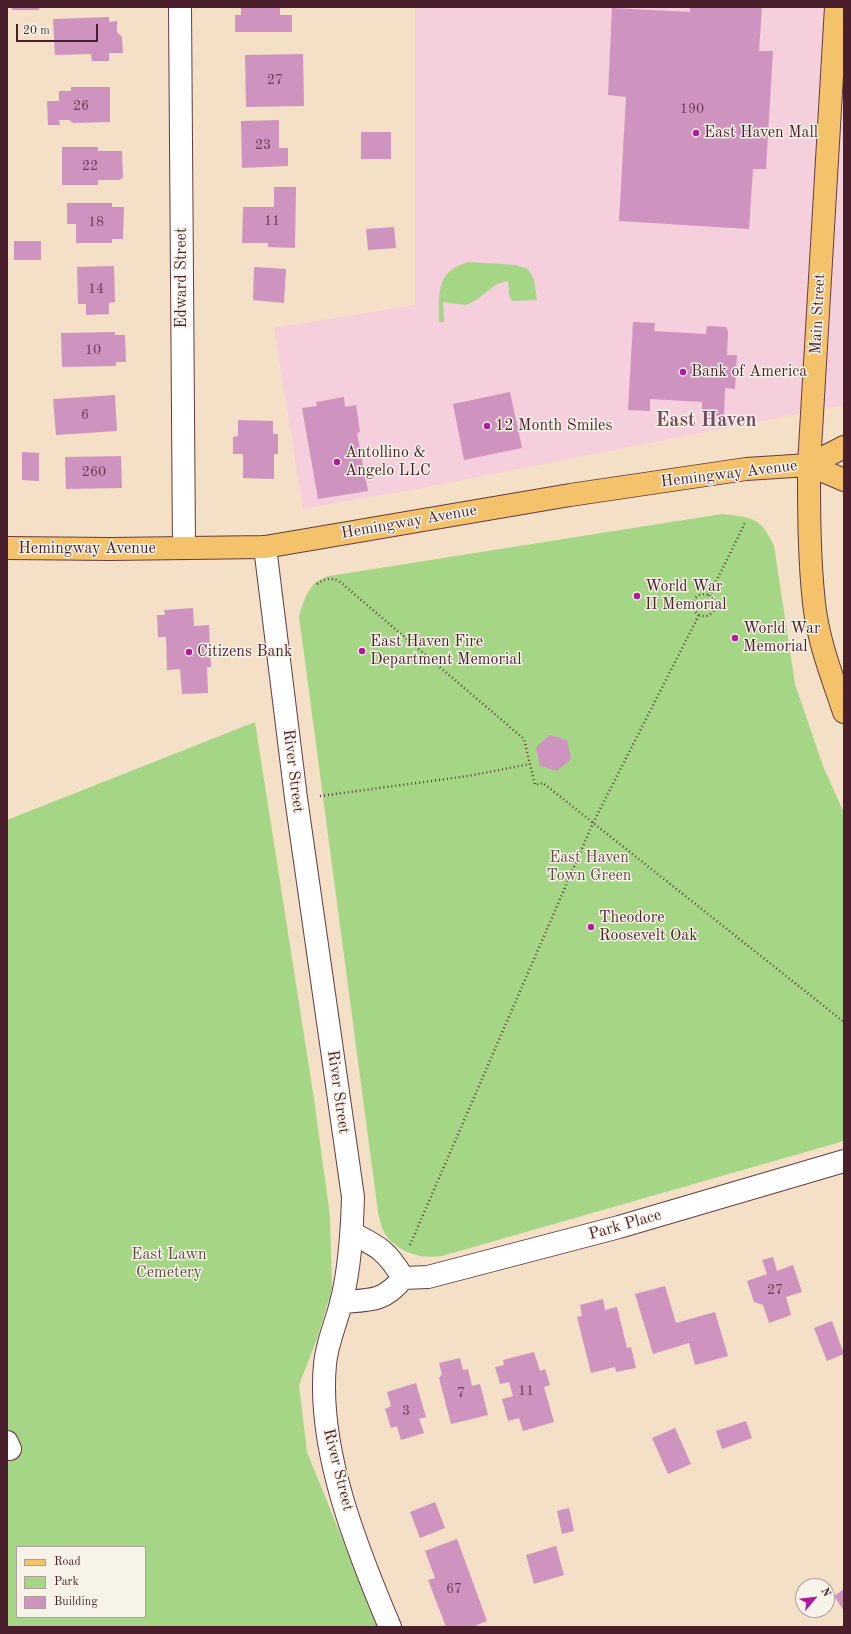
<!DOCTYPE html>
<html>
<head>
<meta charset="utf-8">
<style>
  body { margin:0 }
  #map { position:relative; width:851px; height:1634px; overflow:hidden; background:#f4e0c6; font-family:"Old Standard TT",serif }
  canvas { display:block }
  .frame { position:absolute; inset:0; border:8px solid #4a1f2b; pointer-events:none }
  .legend { position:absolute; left:16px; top:1546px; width:130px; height:72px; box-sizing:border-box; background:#f7f3e8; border:1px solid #b29e9c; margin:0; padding:5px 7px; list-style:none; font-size:12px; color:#4a1f2b }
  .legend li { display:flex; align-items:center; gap:8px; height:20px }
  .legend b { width:20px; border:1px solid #b29e9c }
  .north { position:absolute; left:795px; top:1578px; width:40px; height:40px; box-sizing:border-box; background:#f7f3e8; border:1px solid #b29e9c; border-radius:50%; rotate:62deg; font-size:11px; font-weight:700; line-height:16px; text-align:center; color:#4a1f2b }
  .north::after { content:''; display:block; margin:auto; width:14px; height:18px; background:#b5179e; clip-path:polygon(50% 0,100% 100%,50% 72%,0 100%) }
  .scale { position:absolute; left:16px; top:24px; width:82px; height:18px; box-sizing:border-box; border:2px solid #4a1f2b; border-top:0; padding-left:5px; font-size:12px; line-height:14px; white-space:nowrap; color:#4a1f2b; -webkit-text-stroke:3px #f7f3e8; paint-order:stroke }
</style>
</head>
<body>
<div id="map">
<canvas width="851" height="1634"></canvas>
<div class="frame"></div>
<ul class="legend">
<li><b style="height:5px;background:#f3c26a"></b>Road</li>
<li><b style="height:11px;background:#a4d685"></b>Park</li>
<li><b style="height:11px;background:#cf93c0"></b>Building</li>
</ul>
<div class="north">N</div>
<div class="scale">20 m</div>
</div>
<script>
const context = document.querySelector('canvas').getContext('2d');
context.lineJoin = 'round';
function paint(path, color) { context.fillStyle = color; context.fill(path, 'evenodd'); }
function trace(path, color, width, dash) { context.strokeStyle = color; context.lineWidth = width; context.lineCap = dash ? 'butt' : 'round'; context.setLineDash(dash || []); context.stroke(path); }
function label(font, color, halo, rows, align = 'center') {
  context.font = font + ' "Old Standard TT",serif'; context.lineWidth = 3; context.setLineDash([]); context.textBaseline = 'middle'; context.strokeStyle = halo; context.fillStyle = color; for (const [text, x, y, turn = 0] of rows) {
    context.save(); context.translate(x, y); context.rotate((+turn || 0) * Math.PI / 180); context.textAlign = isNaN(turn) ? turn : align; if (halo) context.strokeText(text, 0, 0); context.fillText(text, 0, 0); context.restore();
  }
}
const built = new Path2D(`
  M 415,7 L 844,7 L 844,405 L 416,489 L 303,509 L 274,328 L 415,305 Z`);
const green = new Path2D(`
  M 469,262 L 516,265 L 528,269 L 534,279 L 537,300 L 512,301 L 509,294 L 508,281 L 497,284 L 476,300 L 466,305 L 443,302 L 444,322 L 439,322 C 439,293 436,270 469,262 Z
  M 722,514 C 752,518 760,516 774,546 L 795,684 L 823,766 L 844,813 L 844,1141 L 442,1256 C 423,1259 402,1254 388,1238 C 382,1231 380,1221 378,1212 L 299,616 C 306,597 308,582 329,576 Z
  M 255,722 L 314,1099 L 330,1216 L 332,1288 L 317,1339 L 299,1385 L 307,1452 L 378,1627 L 7,1627 L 7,820 ZM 17,1547 L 145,1547 L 145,1617 L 17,1617 Z`);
const building = new Path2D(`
  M 12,7 L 39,7 L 39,10 L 12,10 Z
  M 241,7 L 280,7 L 280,15 L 292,15 L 292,32 L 235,32 L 235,15 L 241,15 Z
  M 690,7 L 762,7 L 759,51 L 773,51 L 766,169 L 753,169 L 749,229 L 619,221 L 626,97 L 608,95 L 612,8 L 690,12 Z
  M 109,17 L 109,22 L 117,21 L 117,32 L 122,37 L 123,53 L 109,53 L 109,61 L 92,61 L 91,54 L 55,55 L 53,19 Z
  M 303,54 L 304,106 L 246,107 L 245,55 Z
  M 71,87 L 110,87 L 110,122 L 73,123 L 69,120 L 59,120 L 60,125 L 48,125 L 47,101 L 59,101 L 59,91 L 71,91 Z
  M 279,120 L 279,148 L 288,148 L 288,166 L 242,168 L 241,121 Z
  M 361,132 L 391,132 L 391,159 L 361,159 Z
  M 62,147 L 98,147 L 98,151 L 122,151 L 123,177 L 120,180 L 98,180 L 98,185 L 62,185 Z
  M 274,187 L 296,187 L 295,248 L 268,247 L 268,243 L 242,243 L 243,207 L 274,207 Z
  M 67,203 L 112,203 L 112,207 L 124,207 L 123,239 L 112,239 L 112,243 L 76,243 L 76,224 L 67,224 Z
  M 394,227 L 396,248 L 368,250 L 366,229 Z
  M 14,241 L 41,241 L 41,260 L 14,260 Z
  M 114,266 L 115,302 L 109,303 L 109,314 L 86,315 L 86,304 L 78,304 L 77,267 Z
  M 254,267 L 286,269 L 284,303 L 253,300 Z
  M 633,322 L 655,323 L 654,331 L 706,334 L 707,326 L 726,327 L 728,331 L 727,355 L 737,355 L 735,389 L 725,388 L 724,416 L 702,415 L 702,402 L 650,399 L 650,411 L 628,410 Z
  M 115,332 L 115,335 L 125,335 L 126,362 L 116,362 L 116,366 L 62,367 L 61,333 Z
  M 510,392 L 522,448 L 464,460 L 453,404 Z
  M 115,395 L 117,431 L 56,435 L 53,399 Z
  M 344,397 L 345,407 L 356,405 L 360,432 L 357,433 L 368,491 L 318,499 L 302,408 L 317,406 L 316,402 Z
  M 238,420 L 273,421 L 273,434 L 278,434 L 278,454 L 274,454 L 274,479 L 243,478 L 243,454 L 233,454 L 233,437 L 238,436 Z
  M 22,452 L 39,453 L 39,481 L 22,480 Z
  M 121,456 L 122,488 L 66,489 L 65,457 Z
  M 193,608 L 194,626 L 209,625 L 211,667 L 207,667 L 208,693 L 182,694 L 180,669 L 167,670 L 166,637 L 158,637 L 157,615 L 165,615 L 164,610 Z
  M 550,735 L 567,740 L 571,759 L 557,771 L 540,766 L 536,747 Z
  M 773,1257 L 777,1271 L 793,1265 L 802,1292 L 786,1297 L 791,1315 L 769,1323 L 763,1305 L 754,1302 L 747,1281 L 767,1274 L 762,1260 Z
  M 665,1286 L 676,1323 L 715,1312 L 728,1356 L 695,1365 L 689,1343 L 653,1354 L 635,1294 Z
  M 603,1299 L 605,1310 L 617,1307 L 627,1348 L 631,1347 L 636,1368 L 616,1372 L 615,1367 L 591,1373 L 577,1317 L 582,1316 L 580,1305 Z
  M 832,1321 L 844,1354 L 827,1361 L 814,1328 Z
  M 534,1352 L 540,1371 L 545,1369 L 550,1385 L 544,1387 L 554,1422 L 523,1431 L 519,1418 L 508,1421 L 502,1399 L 513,1396 L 509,1382 L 500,1384 L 495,1367 L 504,1365 L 503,1360 Z
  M 460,1358 L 463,1370 L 468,1369 L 472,1386 L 480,1384 L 488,1415 L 451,1424 L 439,1378 L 442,1374 L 439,1363 Z
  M 416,1383 L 426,1417 L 419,1419 L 424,1433 L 401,1440 L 397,1426 L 391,1428 L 385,1409 L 391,1406 L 387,1392 Z
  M 746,1421 L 752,1438 L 722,1449 L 716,1431 Z
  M 675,1428 L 691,1464 L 668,1474 L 652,1438 Z
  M 435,1502 L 445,1528 L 420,1538 L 410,1512 Z
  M 569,1508 L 574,1531 L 562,1534 L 557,1511 Z
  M 457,1539 L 487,1621 L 472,1627 L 446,1627 L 428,1580 L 435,1578 L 425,1551 Z
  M 556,1546 L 564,1575 L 534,1584 L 526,1555 Z
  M 844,1589 L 844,1611 L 834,1596 Z`);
const path = new Path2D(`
  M 317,584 C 325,579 330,577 339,581 L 524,739 L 535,785 L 543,783 L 844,1022
  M693 605a11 11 0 1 1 22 0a11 11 0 1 1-22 0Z
  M 709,596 L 746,521
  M 320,796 L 468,776 L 530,764
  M 410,1245 L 593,823 L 699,615`);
const minor = new Path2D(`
  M 180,7 L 184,548
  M 265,547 L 296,798 L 353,1197 C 352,1232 350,1269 341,1303 C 336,1324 327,1342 325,1364 C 317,1450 357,1549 390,1627
  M 352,1233 C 379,1247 387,1251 403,1278 L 428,1277 L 619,1227 L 844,1161
  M 341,1302 C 370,1300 384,1302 403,1278
  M 7,1442 L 10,1449`);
const major = new Path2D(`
  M 836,7 L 809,465 C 809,511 809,557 814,603 C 818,641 832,676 844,712
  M 809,465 L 844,480
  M 7,548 L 110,549 L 265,547 L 570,495 L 746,469 L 809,465 L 844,447`);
const markers = [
  [696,133,4,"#b5179e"],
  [683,372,4,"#b5179e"],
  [487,426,4,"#b5179e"],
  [337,462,4,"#b5179e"],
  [637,596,4,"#b5179e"],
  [735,638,4,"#b5179e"],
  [362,651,4,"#b5179e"],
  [189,652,4,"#b5179e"],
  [591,927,4,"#b5179e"]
];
const numberNames = [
  ["27",275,80],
  ["26",81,106],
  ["190",692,109],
  ["23",263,145],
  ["22",90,166],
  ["11",272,221],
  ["18",96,222],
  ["14",96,289],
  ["10",93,350],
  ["6",85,415],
  ["260",94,472],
  ["27",775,1290],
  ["11",526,1391],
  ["7",461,1393],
  ["3",406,1411],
  ["67",454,1589]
];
const poiNames = [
  ["East Haven Mall",704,133],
  ["Bank of America",691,372],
  ["12 Month Smiles",495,426],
  ["Antollino &",345,453],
  ["Angelo LLC",345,471],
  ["World War",645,587],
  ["II Memorial",645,605],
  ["World War",743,629],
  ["Memorial",743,647],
  ["East Haven Fire",370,642],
  ["Department Memorial",370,660],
  ["Citizens Bank",197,652],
  ["Theodore",599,918],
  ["Roosevelt Oak",599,936]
];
const streetNames = [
  ["Edward Street",182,278,-90],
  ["Main Street",818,314,-87],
  ["Hemingway Avenue",729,474,-7],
  ["Hemingway Avenue",409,522,-10],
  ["Hemingway Avenue",87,549],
  ["River Street",293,771,83],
  ["River Street",338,1092,82],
  ["Park Place",625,1225,-16],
  ["River Street",338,1470,76]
];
const parkNames = [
  ["East Haven",589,858],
  ["Town Green",589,876],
  ["East Lawn",169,1255],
  ["Cemetery",169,1273]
];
const districtNames = [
  ["East Haven",706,421]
];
paint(built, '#f5cfdb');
paint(green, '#a4d685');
paint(building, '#cf93c0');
trace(minor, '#643c42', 24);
trace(major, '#643c42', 24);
trace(path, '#643c42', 2.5, [1, 3]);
trace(minor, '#fff', 22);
trace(major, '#f3c26a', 22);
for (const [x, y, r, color] of markers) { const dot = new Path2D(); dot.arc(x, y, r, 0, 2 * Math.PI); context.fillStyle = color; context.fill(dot); trace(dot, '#f7f3e8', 1.5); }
label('14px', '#6b3c50', null, numberNames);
label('16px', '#4a1f2b', '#f7f3e8', poiNames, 'left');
label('16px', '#4a1f2b', '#f7f3e8', streetNames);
label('16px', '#604d42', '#f7f3e8', parkNames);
label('bold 20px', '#79485f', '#f7f3e8', districtNames);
</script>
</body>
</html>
